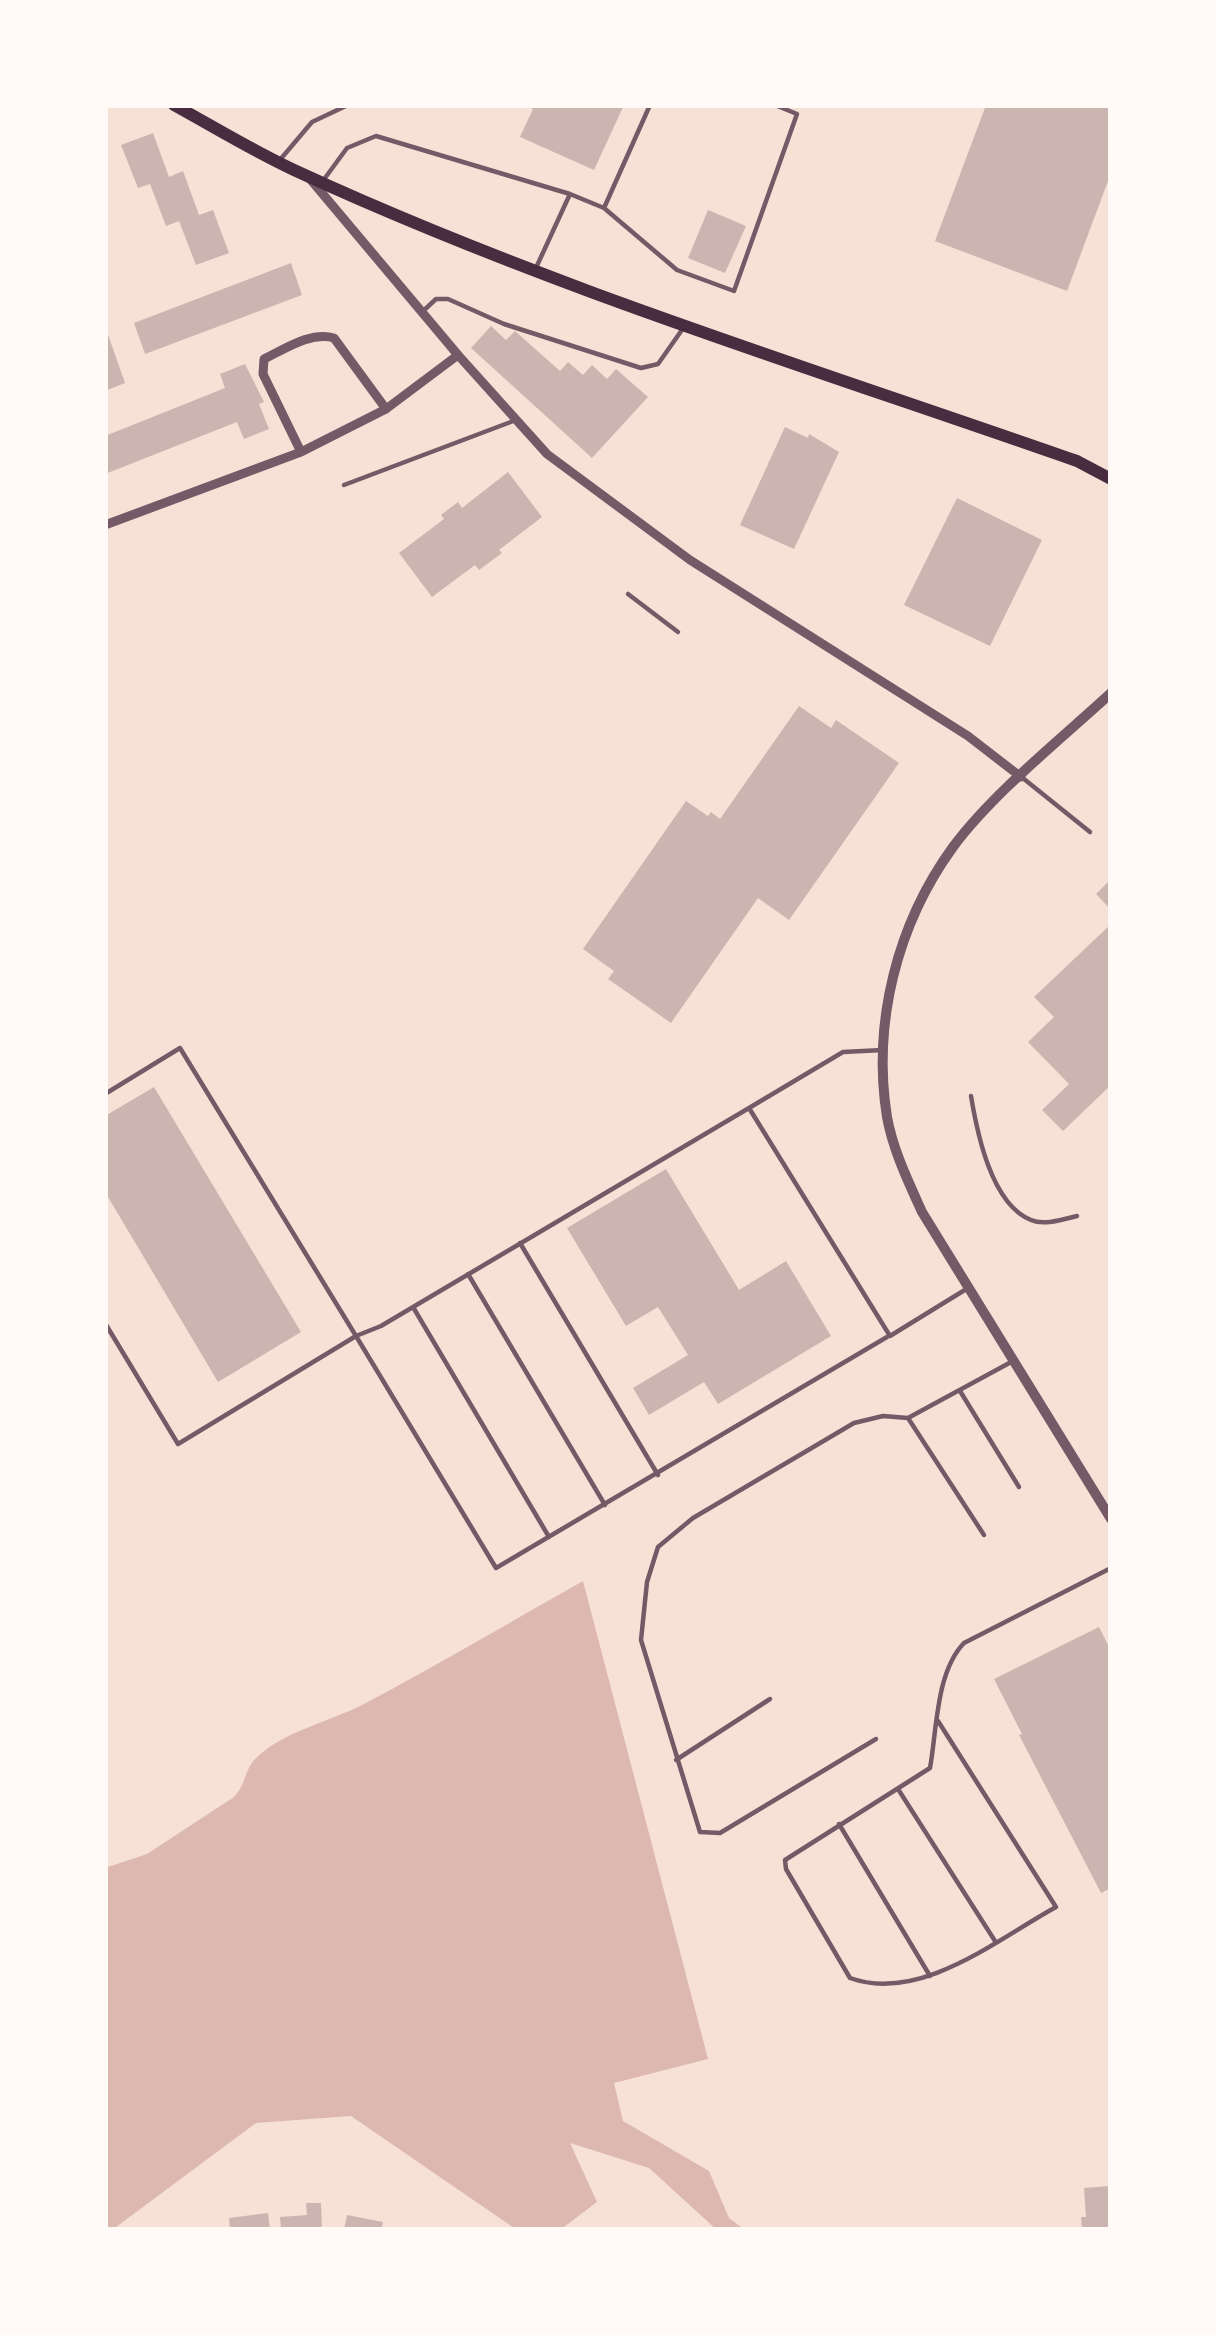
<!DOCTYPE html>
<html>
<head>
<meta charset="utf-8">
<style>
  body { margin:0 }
  #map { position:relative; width:1216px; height:2335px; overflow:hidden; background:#f7e1d7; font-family:Overpass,sans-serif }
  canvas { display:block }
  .frame { position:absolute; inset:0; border:108px solid #fffaf5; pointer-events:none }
</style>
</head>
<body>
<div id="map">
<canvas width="1216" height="2335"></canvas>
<div class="frame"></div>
</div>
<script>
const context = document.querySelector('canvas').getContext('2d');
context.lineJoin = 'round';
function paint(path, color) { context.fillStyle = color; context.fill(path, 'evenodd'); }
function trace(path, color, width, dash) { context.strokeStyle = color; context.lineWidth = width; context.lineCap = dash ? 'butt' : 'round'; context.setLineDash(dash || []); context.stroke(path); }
const water = new Path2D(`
  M 583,1581 L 708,2059 L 614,2083 L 623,2121 L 709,2171 L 729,2218 L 745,2230 L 717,2230 L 649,2168 L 570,2143 L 597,2202 L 560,2230 L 517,2230 L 351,2116 L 256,2123 L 112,2230 L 105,2230 L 105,1868 L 147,1854 L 234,1797 C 246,1785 244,1770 256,1758 C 284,1731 329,1722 364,1704 C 438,1665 510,1622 583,1581 Z`);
const building = new Path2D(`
  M 524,105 L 624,105 L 594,170 L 520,137 L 533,109 Z
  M 986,105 L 1111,105 L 1111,173 L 1067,291 L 935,241 Z
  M 153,133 L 169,177 L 183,171 L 199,215 L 213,210 L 229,253 L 196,265 L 179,221 L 166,226 L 150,184 L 138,188 L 121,145 Z
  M 708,210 L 746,226 L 725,273 L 688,258 Z
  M 291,263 L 302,295 L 145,354 L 134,323 Z
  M 491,326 L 506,340 L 515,331 L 560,371 L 568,362 L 583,375 L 592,365 L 607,379 L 616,369 L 648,397 L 592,458 L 471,348 Z
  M 106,329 L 125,383 L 105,391 L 105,330 Z
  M 245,364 L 264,402 L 259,404 L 269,429 L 244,439 L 237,422 L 105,474 L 105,436 L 225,388 L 220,374 Z
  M 785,427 L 808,438 L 809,434 L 839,452 L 794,549 L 740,525 Z
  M 508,472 L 542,517 L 499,550 L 502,553 L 479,570 L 475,565 L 432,597 L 399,553 L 444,519 L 441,515 L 458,502 L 462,508 Z
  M 957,498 L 1042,540 L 990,646 L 904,605 Z
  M 799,706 L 831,728 L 836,720 L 899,763 L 789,920 L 758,898 L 671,1023 L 608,979 L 614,971 L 583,949 L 686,801 L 708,816 L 711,812 L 720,819 Z
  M 1111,879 L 1111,910 L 1096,894 Z
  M 1111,924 L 1111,1085 L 1063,1131 L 1042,1110 L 1069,1084 L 1028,1042 L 1054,1017 L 1034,997 Z
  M 154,1087 L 301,1332 L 218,1382 L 105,1192 L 105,1116 Z
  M 666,1169 L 739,1290 L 786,1261 L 831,1336 L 718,1404 L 704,1382 L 649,1415 L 633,1388 L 688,1355 L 658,1307 L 626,1326 L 567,1228 Z
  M 1099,1627 L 1111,1651 L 1111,1888 L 1101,1893 L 1019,1735 L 1022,1734 L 994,1679 Z
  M 1110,2186 L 1111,2230 L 1082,2230 L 1081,2217 L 1086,2217 L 1084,2188 Z
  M 306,2203 L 321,2203 L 322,2230 L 281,2230 L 280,2217 L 307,2215 Z
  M 268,2213 L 270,2230 L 230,2230 L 229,2218 Z
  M 347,2215 L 383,2222 L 381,2230 L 344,2230 Z`);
const service = new Path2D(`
  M 279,161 L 312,122 L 348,105
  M 325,178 L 347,148 L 376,136 L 570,194 L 535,270
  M 570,194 L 604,208 L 650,105
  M 604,208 L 677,270 L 734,291 L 797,114 L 775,105
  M 421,313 L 436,299 L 448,299 L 504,324 L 641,368 L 658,364 L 684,327
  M 344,485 L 516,420
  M 628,594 L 678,632
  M 1024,779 L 1090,832
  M 105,1094 L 180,1048 L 356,1336 L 381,1326 L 749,1108 L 890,1336 L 968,1288
  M 971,1096 C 977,1132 991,1204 1031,1220 C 1044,1226 1064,1219 1077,1216
  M 749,1108 L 843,1052 L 883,1050
  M 520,1243 L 658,1475
  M 468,1274 L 605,1505
  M 413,1307 L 549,1537
  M 105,1323 L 178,1444 L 356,1336 L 496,1568 L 887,1337
  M 960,1391 L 1019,1487
  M 908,1418 L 984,1535
  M 938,1721 L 1056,1907 C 996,1940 920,2003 850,1978 L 786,1869 L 785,1860 L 930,1768 C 937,1729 936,1672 964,1643 L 1111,1568
  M 876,1739 L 720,1833 L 700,1832 L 641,1640 L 647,1582 L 658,1547 L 693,1518 L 854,1423 L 883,1416 L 908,1418 L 1013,1361
  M 676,1760 L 770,1699
  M 898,1789 L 995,1941
  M 839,1824 L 930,1976`);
const minor = new Path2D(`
  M 311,180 L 458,355 L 547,454 L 690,560 L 968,736 L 1021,777
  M 301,452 L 263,374 L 264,359 C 285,349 311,331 334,338 L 386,409
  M 105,525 L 301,452 L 386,409 L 458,355`);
const tertiary = new Path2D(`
  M 1111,693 C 1061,739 993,793 953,847 C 897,924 872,1023 887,1117 C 893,1150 908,1181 922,1212 L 1111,1519`);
const secondary = new Path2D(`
  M 174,105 C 214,127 253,151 294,170 C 547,287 815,369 1077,461 L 1111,479`);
paint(water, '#dcb8b0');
paint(building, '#ccb4b1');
trace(service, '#755966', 4.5);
trace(minor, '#755966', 9);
trace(tertiary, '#755966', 10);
trace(secondary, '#4a2c40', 12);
</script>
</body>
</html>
